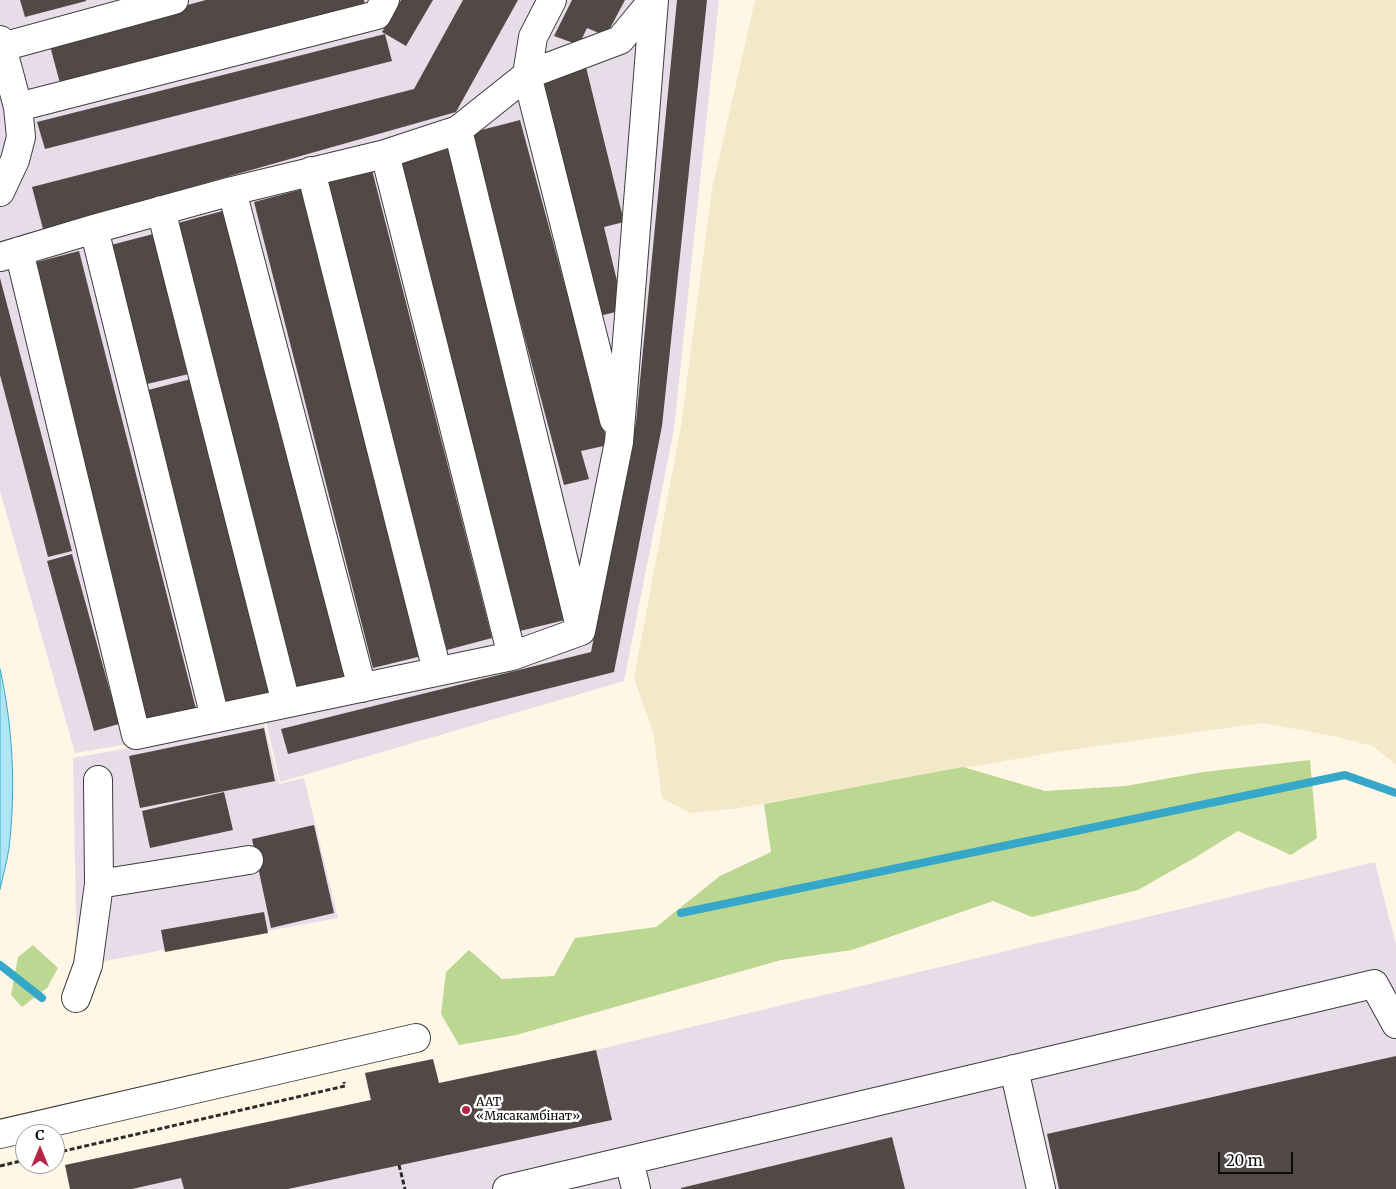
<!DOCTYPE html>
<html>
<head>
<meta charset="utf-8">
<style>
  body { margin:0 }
  #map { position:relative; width:1396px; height:1189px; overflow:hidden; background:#fff6e6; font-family:Merriweather,serif }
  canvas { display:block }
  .north { position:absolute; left:15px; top:1124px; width:50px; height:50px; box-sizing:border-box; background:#fff; border:1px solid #9d9d9d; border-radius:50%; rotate:0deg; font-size:14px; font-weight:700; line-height:20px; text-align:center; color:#0a0a0a }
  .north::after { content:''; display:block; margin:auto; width:18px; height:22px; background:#b52645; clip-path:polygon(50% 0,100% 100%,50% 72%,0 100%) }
  .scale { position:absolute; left:1218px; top:1152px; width:75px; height:22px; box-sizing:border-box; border:2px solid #0a0a0a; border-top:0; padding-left:6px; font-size:15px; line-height:18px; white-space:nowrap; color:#0a0a0a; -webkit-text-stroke:4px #fff; paint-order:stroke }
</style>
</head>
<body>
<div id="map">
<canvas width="1396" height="1189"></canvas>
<div class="north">С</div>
<div class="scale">20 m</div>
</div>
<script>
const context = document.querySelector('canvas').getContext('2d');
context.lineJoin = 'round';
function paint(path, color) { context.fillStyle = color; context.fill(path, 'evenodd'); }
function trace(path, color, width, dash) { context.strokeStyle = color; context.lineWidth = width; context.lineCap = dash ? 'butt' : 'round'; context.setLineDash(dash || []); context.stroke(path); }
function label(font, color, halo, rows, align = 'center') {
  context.font = font + ' Merriweather,serif'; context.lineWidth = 5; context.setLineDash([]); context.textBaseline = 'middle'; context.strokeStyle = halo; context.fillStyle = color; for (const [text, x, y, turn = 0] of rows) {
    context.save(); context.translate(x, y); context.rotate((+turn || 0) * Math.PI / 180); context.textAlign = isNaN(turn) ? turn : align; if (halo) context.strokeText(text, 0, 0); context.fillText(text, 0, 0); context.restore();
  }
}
const industrial = new Path2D(`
  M 0,0 L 719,0 L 674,429 L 624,681 L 280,782 L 266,721 L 75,753 L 0,491 Z
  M 264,724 L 279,784 L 304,778 L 338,918 L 77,966 L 73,758 Z
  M 1375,862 L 1396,945 L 1396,1189 L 69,1189 L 70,1188 L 65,1165 L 370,1100 L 365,1073 L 433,1059 L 439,1083 L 596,1050 Z`);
const farmland = new Path2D(`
  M 755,0 L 1396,0 L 1396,765 L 1373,746 L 1328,735 L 1263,723 L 1061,751 L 732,809 L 690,813 L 662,798 L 653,732 L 634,678 L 681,426 L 712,189 Z`);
const forest = new Path2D(`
  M 1310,760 L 1317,838 L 1291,855 L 1238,831 L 1196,857 L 1138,890 L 1032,917 L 993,901 L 852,950 L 781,960 L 516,1035 L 459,1045 L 441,1014 L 446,972 L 469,950 L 502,979 L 554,976 L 575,938 L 656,927 L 720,876 L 771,852 L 764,804 L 963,767 L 1045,791 L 1126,786 L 1203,772 Z
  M 33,945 L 58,968 L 47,988 L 22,1007 L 11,995 L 18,957 Z`);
const water = new Path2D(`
  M 0,669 C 13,727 16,789 9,848 C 7,862 3,876 0,889 Z`);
const stream = new Path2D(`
  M 681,913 L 1345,775 L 1396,793
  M 0,965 L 42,998`);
const building = new Path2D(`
  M 20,0 L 86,0 L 86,1 L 25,17 Z
  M 206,0 L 364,0 L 365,5 L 61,87 L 49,42 Z
  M 401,0 L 433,0 L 406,46 L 382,32 Z
  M 463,0 L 518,0 L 456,112 L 43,229 L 32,187 L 414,89 Z
  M 572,0 L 625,0 L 606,36 L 587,28 L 579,45 L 554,36 Z
  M 677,0 L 707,0 L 662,426 L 614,672 L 288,754 L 281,729 L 591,652 L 636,422 Z
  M 385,34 L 392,61 L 45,149 L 37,122 Z
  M 586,67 L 624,222 L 604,227 L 624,310 L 599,316 L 541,77 Z
  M 520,120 L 608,445 L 581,451 L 589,479 L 564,485 L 470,133 Z
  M 449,149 L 569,619 L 520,631 L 400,161 Z
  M 372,170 L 492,638 L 447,650 L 327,181 Z
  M 303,189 L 422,656 L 373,668 L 254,202 Z
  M 226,210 L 345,676 L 297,688 L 178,223 Z
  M 157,233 L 193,373 L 143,385 L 107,246 Z
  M 79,251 L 197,713 L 147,726 L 29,264 Z
  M 0,278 L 72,551 L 48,557 L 0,375 Z
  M 191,379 L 271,694 L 224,706 L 144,391 Z
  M 72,554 L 119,724 L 94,731 L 47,561 Z
  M 264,728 L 275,781 L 140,808 L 129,756 Z
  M 224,792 L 233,830 L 150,848 L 142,811 Z
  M 314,825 L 334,913 L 271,928 L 252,839 Z
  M 264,912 L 268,933 L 165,952 L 161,930 Z
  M 596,1050 L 612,1120 L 288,1189 L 184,1189 L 181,1178 L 132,1189 L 70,1189 L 65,1165 L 371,1100 L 365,1073 L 433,1059 L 439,1083 Z
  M 1396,1056 L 1396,1189 L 1059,1189 L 1047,1134 Z
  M 892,1137 L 905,1189 L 681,1189 L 681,1188 Z`);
const path = new Path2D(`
  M 55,1153 L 345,1086 L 344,1082
  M 399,1165 L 405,1189
  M 0,1166 L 25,1160`);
const minor = new Path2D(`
  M 552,0 L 533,37 L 527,75 L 614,420
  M 0,40 L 18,107 L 21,137 L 15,160 L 0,192
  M 2,47 L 174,0
  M 18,107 L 377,15 L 385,0
  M 458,130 L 579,623
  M 385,154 L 512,656
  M 311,171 L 437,671
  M 232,191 L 362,688
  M 161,210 L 286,703
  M 94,229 L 215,718
  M 19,251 L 136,735 L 512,656 L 581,631 L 619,442 L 654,0
  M 0,257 L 94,229 L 232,191 L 385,154 L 458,130 L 527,75 L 620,40 L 653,0
  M 98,780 L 99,884
  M 76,998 L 88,965 L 99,884 L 249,860
  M 1014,1069 L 1041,1189
  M 0,1134 L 416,1038
  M 629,1160 L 636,1189
  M 507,1189 L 1374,984 L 1396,1024`);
const markers = [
  [466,1110,5,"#b52645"]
];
const poiNames = [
  ["ААТ",476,1103],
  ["«Мясакамбінат»",476,1117]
];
paint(industrial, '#e6dde9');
paint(farmland, '#f3e8c8');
paint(forest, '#bcd792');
paint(water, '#ade5f4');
trace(water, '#36a7c9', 1);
trace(stream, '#36a7c9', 8);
paint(building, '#524946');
trace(minor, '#3d3d3d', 30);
trace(path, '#2c2c2c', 3, [5, 2.5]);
trace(minor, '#fff', 28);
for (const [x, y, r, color] of markers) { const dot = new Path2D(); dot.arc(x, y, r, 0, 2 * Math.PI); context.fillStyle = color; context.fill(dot); trace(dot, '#fff', 2); }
label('12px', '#0a0a0a', '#fff', poiNames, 'left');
</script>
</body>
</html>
